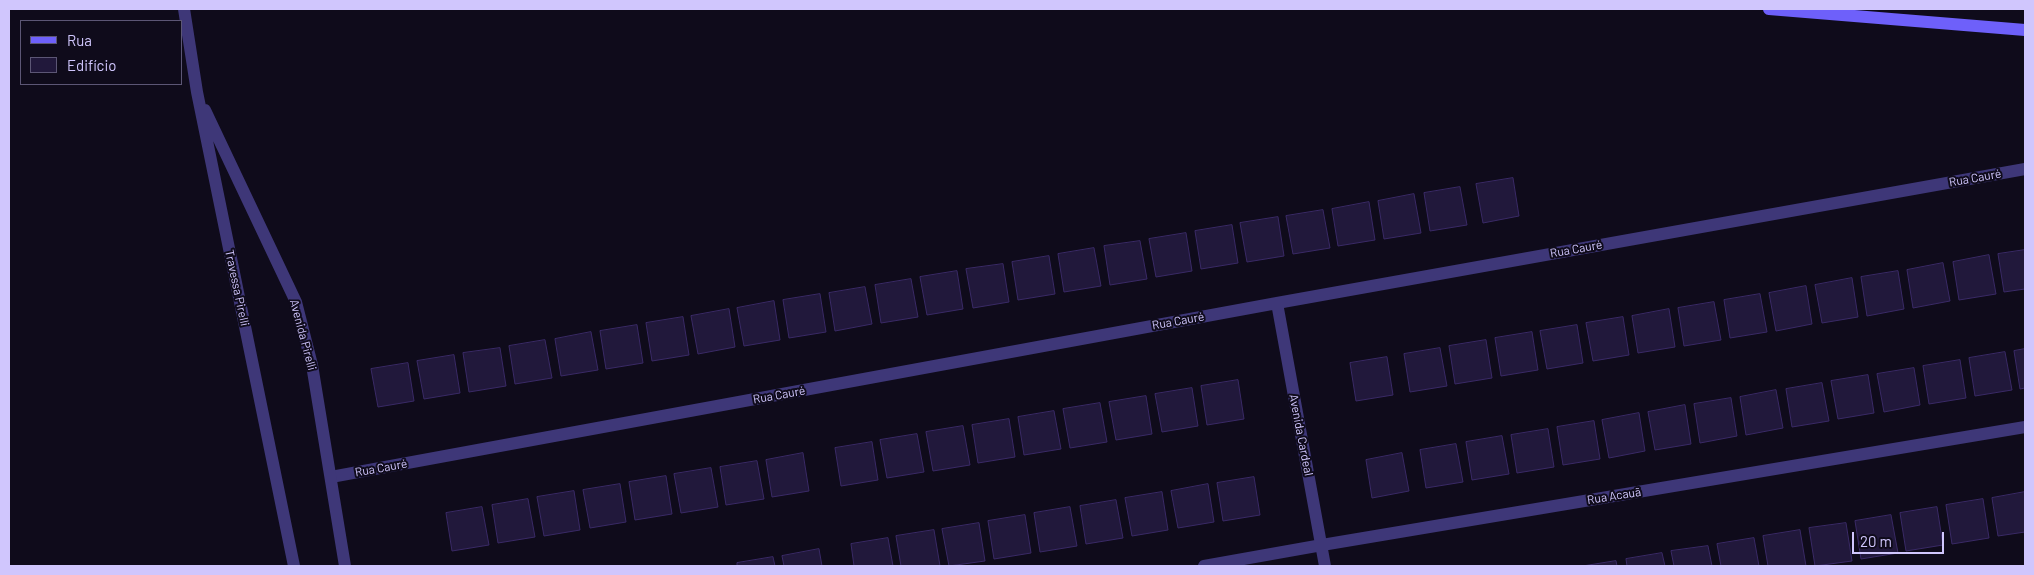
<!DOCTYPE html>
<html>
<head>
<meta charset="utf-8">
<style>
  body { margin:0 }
  #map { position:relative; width:2034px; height:575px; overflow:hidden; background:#0f0b1b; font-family:Barlow,sans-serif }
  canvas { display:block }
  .frame { position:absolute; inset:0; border:10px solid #d0c6fd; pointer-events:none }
  .legend { position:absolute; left:20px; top:20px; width:162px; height:65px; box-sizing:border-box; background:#0f0b1b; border:1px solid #5c5675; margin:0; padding:6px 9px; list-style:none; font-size:15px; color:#d0c6fd }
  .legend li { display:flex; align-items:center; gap:10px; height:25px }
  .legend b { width:25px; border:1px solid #5c5675 }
  .scale { position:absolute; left:1852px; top:532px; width:92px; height:22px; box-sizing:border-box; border:2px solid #d0c6fd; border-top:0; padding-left:6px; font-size:15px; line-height:18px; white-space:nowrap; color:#d0c6fd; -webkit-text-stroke:4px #0f0b1b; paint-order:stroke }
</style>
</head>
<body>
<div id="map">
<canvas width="2034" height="575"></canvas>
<div class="frame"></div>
<ul class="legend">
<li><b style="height:6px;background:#6e60fa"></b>Rua</li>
<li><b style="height:14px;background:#21183b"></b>Edifício</li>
</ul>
<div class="scale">20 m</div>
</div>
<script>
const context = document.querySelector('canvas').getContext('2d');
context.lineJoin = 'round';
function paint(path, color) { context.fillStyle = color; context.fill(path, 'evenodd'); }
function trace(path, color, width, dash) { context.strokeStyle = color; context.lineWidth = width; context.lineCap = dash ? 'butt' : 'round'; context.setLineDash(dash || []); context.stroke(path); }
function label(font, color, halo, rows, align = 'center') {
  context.font = font + ' Barlow,sans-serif'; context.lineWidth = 4; context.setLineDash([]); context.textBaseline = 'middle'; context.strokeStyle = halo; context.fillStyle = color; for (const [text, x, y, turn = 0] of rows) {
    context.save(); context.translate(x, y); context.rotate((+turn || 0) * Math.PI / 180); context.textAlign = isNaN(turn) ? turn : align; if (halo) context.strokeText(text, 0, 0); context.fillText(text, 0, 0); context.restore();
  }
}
const building = new Path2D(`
  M 1513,178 L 1519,216 L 1483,223 L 1476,184 Z
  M 1460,187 L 1467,225 L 1430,231 L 1424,193 Z
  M 1414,194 L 1421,233 L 1384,239 L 1378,201 Z
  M 1369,202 L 1375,240 L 1338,246 L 1332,209 Z
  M 1323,210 L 1330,248 L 1293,254 L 1286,216 Z
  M 1278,217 L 1284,256 L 1247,262 L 1240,223 Z
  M 1232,225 L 1238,263 L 1201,269 L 1195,231 Z
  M 1186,233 L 1192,271 L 1156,277 L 1149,239 Z
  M 1140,241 L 1147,279 L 1110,285 L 1104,246 Z
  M 1094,248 L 1101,286 L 1064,292 L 1058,254 Z
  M 2025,250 L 2025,289 L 2004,292 L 1998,254 Z
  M 1989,255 L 1996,294 L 1959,300 L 1953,262 Z
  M 1049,256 L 1055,294 L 1018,300 L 1012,262 Z
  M 1943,263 L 1950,301 L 1913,308 L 1907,270 Z
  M 1003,264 L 1009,302 L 973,308 L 966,269 Z
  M 957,271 L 963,309 L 927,315 L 920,277 Z
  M 1898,271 L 1904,309 L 1867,316 L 1861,277 Z
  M 1852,278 L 1858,317 L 1822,323 L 1815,285 Z
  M 911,279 L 918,317 L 881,323 L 875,285 Z
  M 1806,286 L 1812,324 L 1776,331 L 1769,293 Z
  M 865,287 L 872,324 L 835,331 L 829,293 Z
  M 820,294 L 826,332 L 789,338 L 783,300 Z
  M 1760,294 L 1767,332 L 1730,338 L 1724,300 Z
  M 774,301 L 780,340 L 744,346 L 737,308 Z
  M 1714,302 L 1721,340 L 1684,346 L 1678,308 Z
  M 729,309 L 735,347 L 698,354 L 691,316 Z
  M 1669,309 L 1675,347 L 1638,353 L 1632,316 Z
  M 683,317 L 689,355 L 652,361 L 646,323 Z
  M 1623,317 L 1629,355 L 1593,361 L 1586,323 Z
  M 637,325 L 643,363 L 606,369 L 600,331 Z
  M 1577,325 L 1583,363 L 1547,369 L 1540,331 Z
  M 591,332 L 598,370 L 561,376 L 555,339 Z
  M 1532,332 L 1538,370 L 1501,376 L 1495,338 Z
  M 545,340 L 552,378 L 515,384 L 509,346 Z
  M 1486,340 L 1492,378 L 1455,384 L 1449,346 Z
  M 500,348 L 506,386 L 469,392 L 463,353 Z
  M 1440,348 L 1447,386 L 1410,392 L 1404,354 Z
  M 2025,349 L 2025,388 L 2020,389 L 2014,351 Z
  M 2005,352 L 2012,390 L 1975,396 L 1969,358 Z
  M 454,355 L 460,393 L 424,399 L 417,361 Z
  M 1387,357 L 1393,395 L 1356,401 L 1350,363 Z
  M 1960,360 L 1966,398 L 1929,404 L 1923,366 Z
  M 408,363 L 414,401 L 378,407 L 371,369 Z
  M 1914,368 L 1920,405 L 1884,412 L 1877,374 Z
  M 1868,375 L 1874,413 L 1838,419 L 1831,381 Z
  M 1238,380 L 1244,419 L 1207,425 L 1201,386 Z
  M 1822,383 L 1829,421 L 1792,427 L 1786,389 Z
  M 1192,388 L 1198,426 L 1162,432 L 1155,394 Z
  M 1776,390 L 1783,428 L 1746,435 L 1740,397 Z
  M 1146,396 L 1152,434 L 1116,440 L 1109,402 Z
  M 1731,398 L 1737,436 L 1700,443 L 1694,404 Z
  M 1100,403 L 1107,442 L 1070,448 L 1063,409 Z
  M 1685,405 L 1691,444 L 1655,450 L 1648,412 Z
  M 1054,411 L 1061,449 L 1024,455 L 1018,417 Z
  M 1639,413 L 1645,451 L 1609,458 L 1602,420 Z
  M 1009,419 L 1015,457 L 978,463 L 972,425 Z
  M 1594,421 L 1600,459 L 1563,465 L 1557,427 Z
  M 963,426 L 970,465 L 933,471 L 926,432 Z
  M 1548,429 L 1554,467 L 1517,473 L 1511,435 Z
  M 917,434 L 924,472 L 887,478 L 880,440 Z
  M 1502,436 L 1509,474 L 1472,480 L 1466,442 Z
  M 872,442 L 878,480 L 841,486 L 835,448 Z
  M 1456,444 L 1463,482 L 1426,488 L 1420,450 Z
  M 803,453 L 809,491 L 772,497 L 766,460 Z
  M 1402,453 L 1409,491 L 1372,498 L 1366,460 Z
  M 757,461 L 764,499 L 726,505 L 720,467 Z
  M 711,468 L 718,507 L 681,513 L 674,474 Z
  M 666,476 L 672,514 L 635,520 L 629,482 Z
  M 1254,477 L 1260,515 L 1223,521 L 1217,483 Z
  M 620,484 L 626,522 L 590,528 L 583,490 Z
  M 1208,484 L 1214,522 L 1178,528 L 1171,491 Z
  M 574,491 L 580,530 L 544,536 L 537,497 Z
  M 1162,492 L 1168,530 L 1132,536 L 1125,498 Z
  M 2025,492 L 2025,532 L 1998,536 L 1992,498 Z
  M 528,499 L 535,537 L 498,543 L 492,505 Z
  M 1983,499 L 1989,538 L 1952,544 L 1946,505 Z
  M 1116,500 L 1123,538 L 1086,544 L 1080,506 Z
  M 482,507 L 489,545 L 452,551 L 446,513 Z
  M 1070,507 L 1077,546 L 1040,552 L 1034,513 Z
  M 1937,507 L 1943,545 L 1906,551 L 1900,513 Z
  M 1025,515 L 1031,553 L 994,559 L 988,521 Z
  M 1891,515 L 1898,553 L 1861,559 L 1855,521 Z
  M 979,523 L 985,561 L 949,566 L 942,529 Z
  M 1846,523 L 1852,561 L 1815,566 L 1809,528 Z
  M 934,530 L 940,566 L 901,566 L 896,536 Z
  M 1800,530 L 1806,566 L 1768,566 L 1763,536 Z
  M 888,538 L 893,566 L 854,566 L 851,544 Z
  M 1754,538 L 1759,566 L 1721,566 L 1717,544 Z
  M 1708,546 L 1712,566 L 1674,566 L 1671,551 Z
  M 819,549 L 822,566 L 784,566 L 782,556 Z
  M 1662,553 L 1665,566 L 1627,566 L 1626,559 Z
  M 773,557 L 775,566 L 737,566 L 737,563 Z
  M 1616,561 L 1617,566 L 1583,566 Z`);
const minor = new Path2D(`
  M 1277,303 L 1325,566
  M 331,477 L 1277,303 L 2025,169
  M 1204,566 L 1322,545 L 2025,427`);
const tertiary = new Path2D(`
  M 184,9 L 197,92 L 294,566
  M 205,110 L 296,302 L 312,365 L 345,566`);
const secondary = new Path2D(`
  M 1769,9 L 2025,30`);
const streetNames = [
  ["Rua Cauré",1975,178,-10],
  ["Rua Cauré",1576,249,-10],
  ["Travessa Pirelli",237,288,78],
  ["Rua Cauré",1178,321,-10],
  ["Avenida Pirelli",303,335,75],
  ["Rua Cauré",779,395,-10],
  ["Avenida Cardeal",1301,435,79],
  ["Rua Cauré",381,468,-10],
  ["Rua Acauã",1614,496,-9]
];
paint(building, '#21183b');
trace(building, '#3a2a66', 1);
trace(minor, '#3e3778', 12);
trace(tertiary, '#3e3778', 12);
trace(secondary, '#6e60fa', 12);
label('12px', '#d0c6fd', '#0f0b1b', streetNames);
</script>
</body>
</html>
